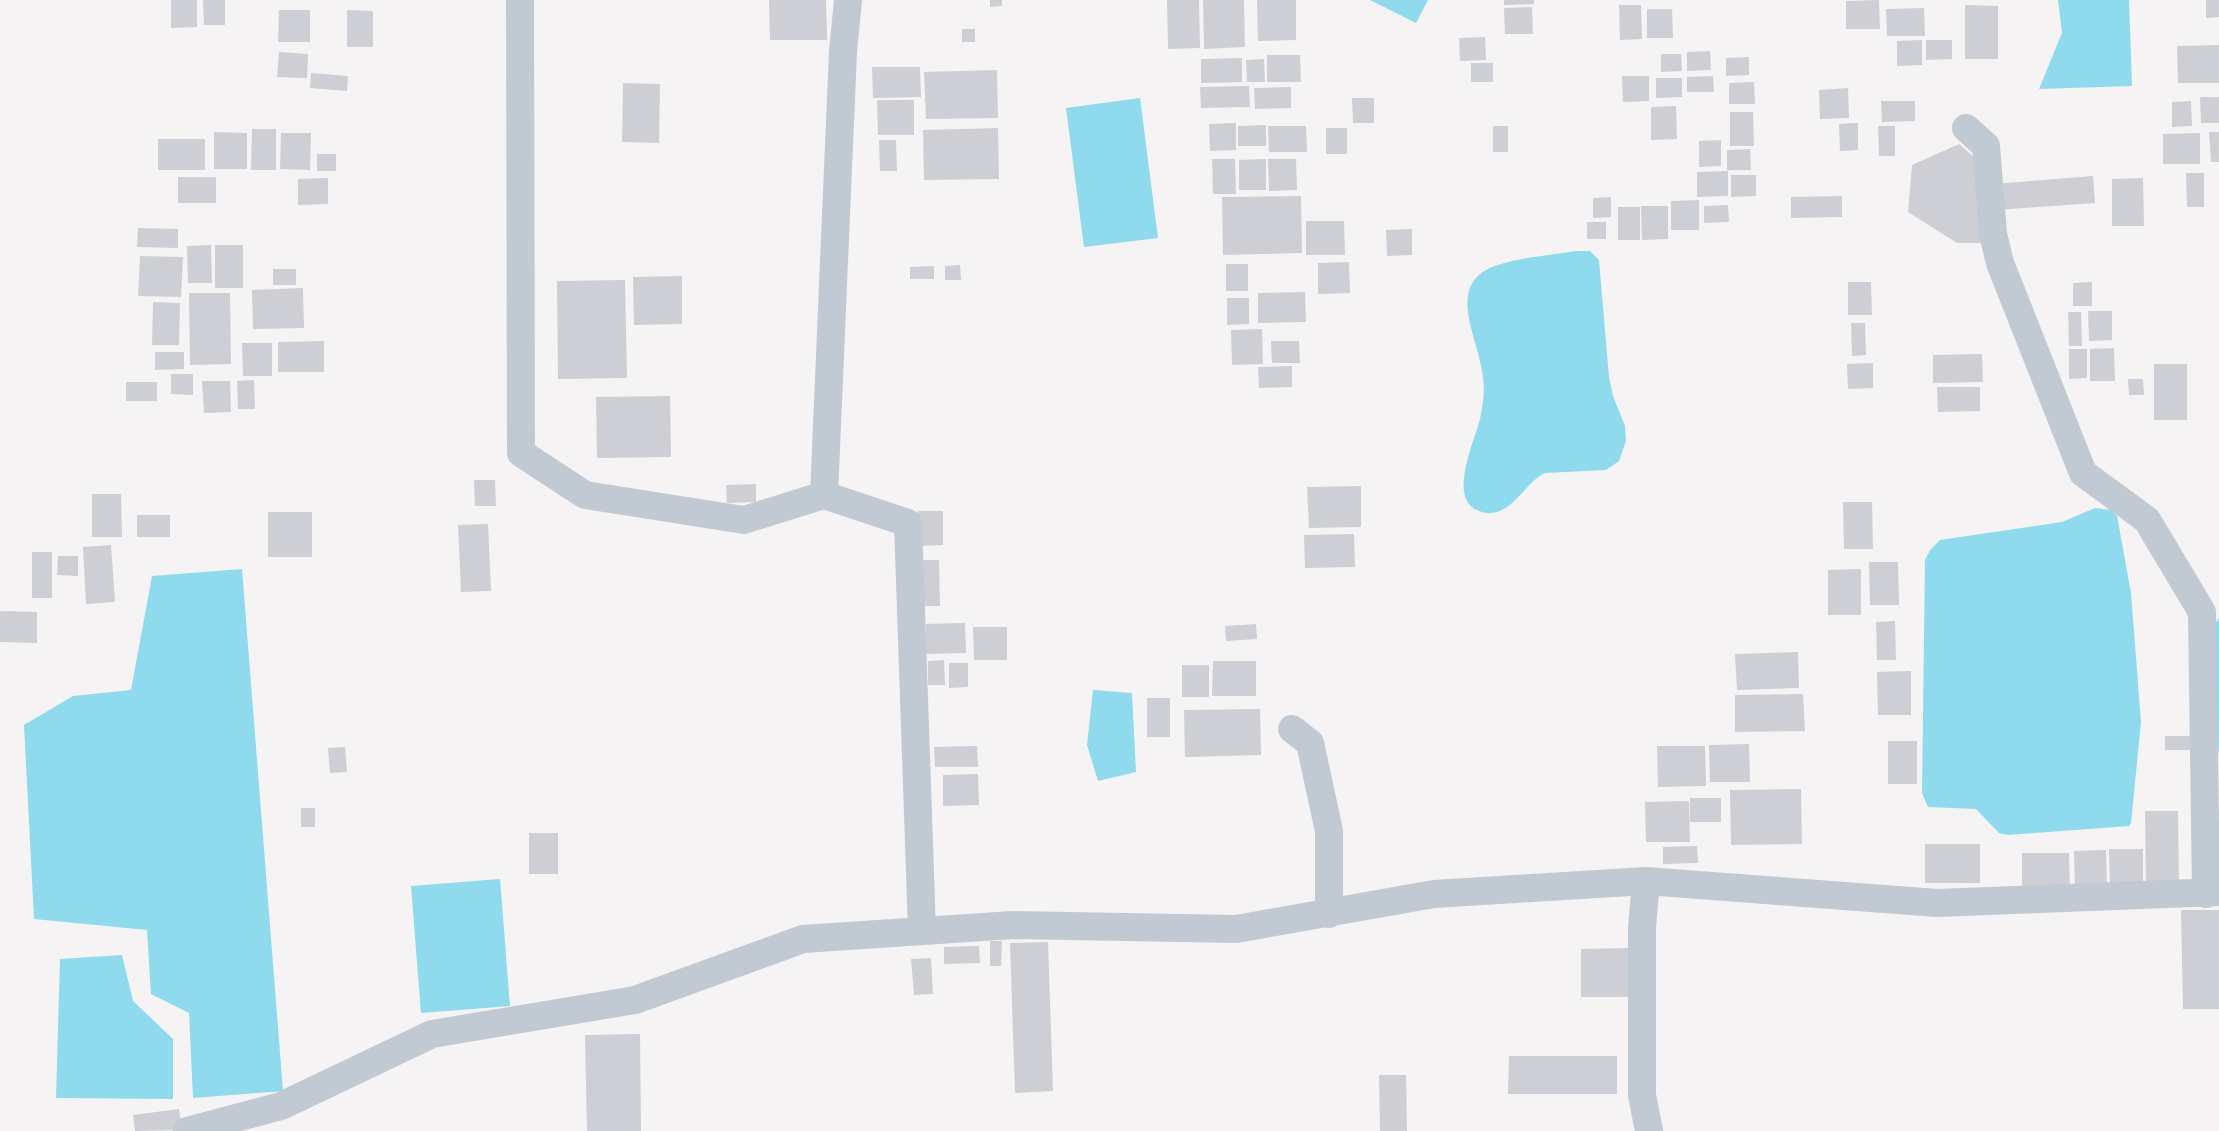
<!DOCTYPE html>
<html>
<head>
<meta charset="utf-8">
<style>
  body { margin:0 }
  canvas { display:block; background:#f5f3f3 }
</style>
</head>
<body>
<canvas width="2219" height="1131"></canvas>
<script>
const context = document.querySelector('canvas').getContext('2d');
context.lineJoin = 'round';
function paint(path, color) { context.fillStyle = color; context.fill(path, 'evenodd'); }
function trace(path, color, width, dash) { context.strokeStyle = color; context.lineWidth = width; context.lineCap = dash ? 'butt' : 'round'; context.setLineDash(dash || []); context.stroke(path); }
const water = new Path2D(`
  M 1370,0 L 1428,0 L 1416,23 Z
  M 2058,0 L 2129,0 L 2132,86 L 2039,89 L 2062,33 Z
  M 1140,98 L 1158,238 L 1084,247 L 1066,108 Z
  M 1576,251 L 1590,251 L 1599,260 L 1609,377 L 1613,396 L 1625,426 L 1626,441 L 1619,461 L 1606,470 L 1545,473 C 1523,483 1508,525 1477,510 C 1448,497 1475,440 1480,419 C 1483,405 1485,391 1483,377 C 1479,336 1441,281 1501,264 C 1525,257 1551,255 1576,251 Z
  M 2095,508 L 2111,510 L 2117,516 L 2131,593 L 2141,722 L 2131,823 L 2129,826 L 2008,835 L 1999,833 L 1976,809 L 1928,807 L 1922,793 L 1925,560 L 1930,550 L 1940,540 L 2062,522 Z
  M 242,569 L 283,1091 L 193,1098 L 189,1013 L 151,994 L 147,930 L 34,919 L 24,725 L 73,696 L 131,690 L 152,576 Z
  M 2219,618 L 2219,755 L 2215,724 L 2213,626 Z
  M 1093,690 L 1132,693 L 1136,772 L 1098,781 L 1087,745 Z
  M 500,879 L 510,1006 L 421,1013 L 411,886 Z
  M 122,955 L 133,1001 L 173,1039 L 173,1099 L 56,1098 L 60,959 Z`);
const building = new Path2D(`
  M 171,0 L 197,0 L 197,27 L 171,28 Z
  M 203,0 L 225,0 L 225,25 L 204,25 Z
  M 769,0 L 826,0 L 827,40 L 770,40 Z
  M 990,0 L 1002,0 L 1002,6 L 990,7 Z
  M 1167,0 L 1199,0 L 1200,48 L 1168,49 Z
  M 1203,0 L 1244,0 L 1245,47 L 1204,49 Z
  M 1257,0 L 1296,0 L 1296,40 L 1258,41 Z
  M 1504,0 L 1534,0 L 1534,4 L 1504,5 Z
  M 1879,0 L 1880,29 L 1846,29 L 1846,1 Z
  M 2206,0 L 2219,0 L 2219,17 L 2206,18 Z
  M 1619,5 L 1641,5 L 1642,39 L 1620,40 Z
  M 1965,5 L 1998,6 L 1998,59 L 1965,59 Z
  M 1532,7 L 1533,34 L 1505,34 L 1504,8 Z
  M 1924,8 L 1925,36 L 1887,36 L 1886,9 Z
  M 1647,9 L 1672,9 L 1673,38 L 1647,38 Z
  M 279,10 L 310,10 L 310,42 L 278,42 Z
  M 347,10 L 373,11 L 373,47 L 347,47 Z
  M 962,29 L 975,29 L 975,42 L 962,42 Z
  M 1485,37 L 1486,60 L 1460,61 L 1459,38 Z
  M 1922,40 L 1922,65 L 1897,66 L 1897,41 Z
  M 1926,40 L 1952,40 L 1952,59 L 1926,60 Z
  M 2219,45 L 2219,83 L 2178,83 L 2177,46 Z
  M 1710,51 L 1711,70 L 1687,71 L 1687,52 Z
  M 279,52 L 308,54 L 307,78 L 277,77 Z
  M 1661,54 L 1681,54 L 1682,71 L 1661,72 Z
  M 1267,55 L 1300,55 L 1301,82 L 1267,82 Z
  M 1749,57 L 1749,75 L 1726,76 L 1726,58 Z
  M 1242,58 L 1242,82 L 1201,83 L 1201,59 Z
  M 1264,59 L 1265,82 L 1247,82 L 1246,60 Z
  M 1471,63 L 1493,63 L 1493,82 L 1471,82 Z
  M 872,67 L 920,67 L 921,97 L 873,98 Z
  M 997,70 L 998,118 L 926,119 L 924,72 Z
  M 311,73 L 348,76 L 347,91 L 310,88 Z
  M 1622,76 L 1649,76 L 1649,101 L 1623,102 Z
  M 1713,76 L 1714,92 L 1687,92 L 1687,77 Z
  M 1656,78 L 1682,78 L 1682,97 L 1656,98 Z
  M 1754,82 L 1755,104 L 1729,104 L 1729,83 Z
  M 623,83 L 660,84 L 659,143 L 622,142 Z
  M 1249,86 L 1250,107 L 1201,108 L 1200,87 Z
  M 1291,87 L 1291,108 L 1255,109 L 1254,88 Z
  M 1848,88 L 1849,118 L 1820,119 L 1819,90 Z
  M 2200,97 L 2219,97 L 2219,123 L 2201,123 Z
  M 1352,98 L 1374,98 L 1374,123 L 1353,123 Z
  M 877,100 L 914,100 L 914,135 L 878,135 Z
  M 1881,101 L 1915,101 L 1915,121 L 1882,122 Z
  M 2191,101 L 2192,126 L 2172,127 L 2172,102 Z
  M 1676,106 L 1677,139 L 1651,140 L 1651,107 Z
  M 1730,112 L 1753,112 L 1754,146 L 1730,146 Z
  M 1236,123 L 1236,150 L 1210,151 L 1209,124 Z
  M 1858,123 L 1858,150 L 1840,151 L 1839,124 Z
  M 1266,125 L 1266,146 L 1238,146 L 1238,126 Z
  M 1268,126 L 1306,126 L 1307,152 L 1269,152 Z
  M 1493,126 L 1508,126 L 1508,152 L 1493,152 Z
  M 1878,126 L 1895,126 L 1895,156 L 1879,156 Z
  M 998,128 L 999,179 L 924,180 L 923,130 Z
  M 1326,128 L 1347,128 L 1347,154 L 1326,154 Z
  M 252,129 L 276,129 L 276,170 L 251,170 Z
  M 214,132 L 247,133 L 247,169 L 214,169 Z
  M 2209,132 L 2219,132 L 2219,162 L 2211,162 Z
  M 281,133 L 311,133 L 310,170 L 280,169 Z
  M 2200,133 L 2200,164 L 2163,164 L 2163,134 Z
  M 158,139 L 205,139 L 205,170 L 158,170 Z
  M 879,140 L 896,140 L 897,171 L 880,171 Z
  M 1721,140 L 1721,166 L 1699,167 L 1699,141 Z
  M 1959,144 L 1982,164 L 1983,243 L 1957,243 L 1908,212 L 1912,165 Z
  M 1750,149 L 1751,170 L 1727,170 L 1727,150 Z
  M 317,154 L 336,154 L 336,171 L 317,171 Z
  M 1212,159 L 1235,159 L 1236,194 L 1213,194 Z
  M 1266,159 L 1266,190 L 1239,190 L 1239,160 Z
  M 1268,159 L 1296,159 L 1297,190 L 1269,191 Z
  M 1728,171 L 1728,196 L 1697,197 L 1697,172 Z
  M 2186,173 L 2204,173 L 2204,207 L 2187,207 Z
  M 1731,175 L 1756,175 L 1756,196 L 1731,197 Z
  M 2093,176 L 2095,203 L 1996,210 L 1994,184 Z
  M 178,177 L 216,177 L 216,203 L 178,203 Z
  M 328,178 L 328,204 L 298,205 L 298,179 Z
  M 2143,178 L 2144,226 L 2112,226 L 2112,179 Z
  M 1301,196 L 1302,253 L 1223,255 L 1222,197 Z
  M 1842,196 L 1842,217 L 1791,218 L 1791,197 Z
  M 1611,197 L 1611,217 L 1593,218 L 1593,198 Z
  M 1699,200 L 1699,230 L 1671,230 L 1671,201 Z
  M 1728,205 L 1729,222 L 1704,223 L 1704,206 Z
  M 1641,206 L 1668,206 L 1668,239 L 1642,240 Z
  M 1618,207 L 1640,207 L 1640,240 L 1618,240 Z
  M 1306,221 L 1344,221 L 1345,255 L 1306,255 Z
  M 1587,222 L 1606,222 L 1606,239 L 1587,239 Z
  M 138,228 L 178,229 L 178,248 L 137,247 Z
  M 1412,229 L 1412,255 L 1387,256 L 1386,230 Z
  M 211,245 L 212,283 L 188,283 L 187,246 Z
  M 215,245 L 243,245 L 243,288 L 215,288 Z
  M 140,256 L 183,257 L 181,297 L 138,296 Z
  M 1349,262 L 1350,293 L 1318,294 L 1318,263 Z
  M 1226,264 L 1248,264 L 1248,291 L 1226,291 Z
  M 960,265 L 961,280 L 945,280 L 945,266 Z
  M 934,266 L 934,279 L 910,279 L 910,267 Z
  M 273,269 L 296,269 L 296,285 L 273,285 Z
  M 682,276 L 682,324 L 634,325 L 633,277 Z
  M 625,280 L 627,378 L 558,379 L 557,281 Z
  M 1848,282 L 1871,282 L 1872,315 L 1848,315 Z
  M 2092,282 L 2092,306 L 2073,306 L 2073,283 Z
  M 303,288 L 304,328 L 253,329 L 252,290 Z
  M 1305,292 L 1306,322 L 1258,323 L 1258,293 Z
  M 189,293 L 230,293 L 231,364 L 190,365 Z
  M 1227,298 L 1249,298 L 1249,324 L 1227,325 Z
  M 153,302 L 180,303 L 179,345 L 152,345 Z
  M 2088,311 L 2112,311 L 2112,340 L 2089,341 Z
  M 2068,312 L 2081,312 L 2082,346 L 2069,346 Z
  M 1851,323 L 1865,323 L 1866,355 L 1852,356 Z
  M 1262,329 L 1263,364 L 1232,365 L 1231,330 Z
  M 324,341 L 324,372 L 278,372 L 278,342 Z
  M 1271,341 L 1299,341 L 1300,363 L 1272,363 Z
  M 242,343 L 272,343 L 272,376 L 243,376 Z
  M 2114,348 L 2115,381 L 2090,381 L 2090,349 Z
  M 2069,349 L 2087,349 L 2087,378 L 2069,379 Z
  M 155,352 L 184,352 L 184,369 L 155,370 Z
  M 1982,354 L 1983,382 L 1933,383 L 1933,355 Z
  M 1873,363 L 1873,388 L 1848,389 L 1847,364 Z
  M 2154,364 L 2187,364 L 2187,420 L 2154,420 Z
  M 1292,366 L 1292,387 L 1259,388 L 1258,367 Z
  M 171,374 L 193,374 L 193,395 L 171,394 Z
  M 2128,379 L 2143,379 L 2144,395 L 2129,395 Z
  M 254,380 L 255,409 L 238,409 L 237,381 Z
  M 202,381 L 230,381 L 231,412 L 204,413 Z
  M 126,382 L 157,382 L 157,401 L 126,401 Z
  M 1937,387 L 1980,387 L 1980,411 L 1938,412 Z
  M 670,396 L 671,457 L 597,458 L 596,397 Z
  M 474,480 L 495,480 L 496,506 L 475,506 Z
  M 756,484 L 756,502 L 727,503 L 726,485 Z
  M 1361,486 L 1361,527 L 1309,528 L 1307,487 Z
  M 92,494 L 121,494 L 122,537 L 92,537 Z
  M 1843,502 L 1872,502 L 1873,549 L 1844,549 Z
  M 918,511 L 943,511 L 943,545 L 919,546 Z
  M 268,512 L 312,512 L 312,557 L 268,557 Z
  M 137,515 L 170,515 L 170,537 L 137,537 Z
  M 488,524 L 491,591 L 461,592 L 458,525 Z
  M 1354,534 L 1355,567 L 1305,568 L 1304,535 Z
  M 111,545 L 115,602 L 86,604 L 83,547 Z
  M 32,552 L 52,552 L 52,598 L 32,598 Z
  M 58,556 L 78,556 L 78,576 L 57,575 Z
  M 920,560 L 939,560 L 940,606 L 921,606 Z
  M 1869,562 L 1898,562 L 1899,605 L 1870,605 Z
  M 1861,569 L 1861,615 L 1828,615 L 1828,570 Z
  M 0,611 L 37,612 L 37,643 L 0,642 Z
  M 1895,621 L 1896,660 L 1877,660 L 1876,622 Z
  M 965,623 L 966,653 L 926,654 L 926,624 Z
  M 1256,624 L 1257,639 L 1226,641 L 1225,626 Z
  M 973,627 L 1007,627 L 1007,660 L 974,660 Z
  M 1798,652 L 1799,688 L 1737,690 L 1735,654 Z
  M 944,660 L 945,685 L 928,685 L 928,661 Z
  M 1213,661 L 1256,661 L 1256,696 L 1212,696 Z
  M 949,663 L 968,663 L 968,687 L 949,688 Z
  M 1182,665 L 1209,665 L 1209,697 L 1182,697 Z
  M 1911,671 L 1911,715 L 1878,715 L 1877,672 Z
  M 1803,694 L 1805,731 L 1735,732 L 1735,695 Z
  M 1147,698 L 1170,698 L 1170,737 L 1147,737 Z
  M 1260,709 L 1261,755 L 1185,757 L 1184,710 Z
  M 2165,736 L 2202,736 L 2202,750 L 2165,750 Z
  M 1888,741 L 1917,741 L 1917,784 L 1888,784 Z
  M 1749,744 L 1750,782 L 1710,782 L 1709,745 Z
  M 977,746 L 978,767 L 935,767 L 934,747 Z
  M 1657,746 L 1705,746 L 1706,786 L 1658,787 Z
  M 345,747 L 347,772 L 330,773 L 328,748 Z
  M 978,774 L 979,805 L 943,806 L 943,775 Z
  M 1801,789 L 1802,844 L 1731,845 L 1730,790 Z
  M 1690,798 L 1721,798 L 1721,822 L 1690,822 Z
  M 1689,801 L 1690,842 L 1646,842 L 1645,802 Z
  M 301,808 L 315,808 L 315,827 L 301,827 Z
  M 2145,811 L 2178,811 L 2179,885 L 2146,885 Z
  M 529,833 L 558,833 L 558,874 L 529,874 Z
  M 1925,844 L 1980,844 L 1980,883 L 1925,883 Z
  M 1697,846 L 1698,863 L 1663,864 L 1663,847 Z
  M 2109,849 L 2143,849 L 2143,889 L 2110,889 Z
  M 2106,850 L 2107,890 L 2075,891 L 2074,851 Z
  M 2022,853 L 2069,853 L 2070,894 L 2022,895 Z
  M 2181,910 L 2219,910 L 2219,1009 L 2183,1009 Z
  M 990,941 L 1002,941 L 1001,966 L 990,966 Z
  M 1048,942 L 1053,1091 L 1015,1093 L 1010,943 Z
  M 979,946 L 980,963 L 944,964 L 944,947 Z
  M 1628,948 L 1628,997 L 1581,997 L 1581,949 Z
  M 931,958 L 933,994 L 914,995 L 911,959 Z
  M 640,1034 L 641,1131 L 587,1131 L 585,1035 Z
  M 1509,1056 L 1617,1056 L 1617,1094 L 1508,1094 Z
  M 1379,1075 L 1406,1075 L 1407,1131 L 1380,1131 Z
  M 179,1109 L 182,1130 L 135,1131 L 133,1115 Z`);
const minor = new Path2D(`
  M 520,0 L 521,453 L 585,495 L 744,520 L 824,495
  M 848,0 L 843,52 L 824,495 L 908,523 L 922,931
  M 1966,128 L 1986,146 L 1993,234 L 2000,263 L 2083,473 L 2147,520 L 2202,612 L 2206,894
  M 1292,729 L 1310,743 L 1329,831 L 1329,914
  M 1646,881 L 1642,928 L 1642,1095 L 1649,1131
  M 187,1131 L 281,1106 L 432,1034 L 635,1000 L 803,939 L 1013,925 L 1236,929 L 1434,894 L 1646,881 L 1937,903 L 2219,892`);
paint(water, '#90daee');
paint(building, '#cdcfd5');
trace(minor, '#c1cad2', 28);
</script>
</body>
</html>
